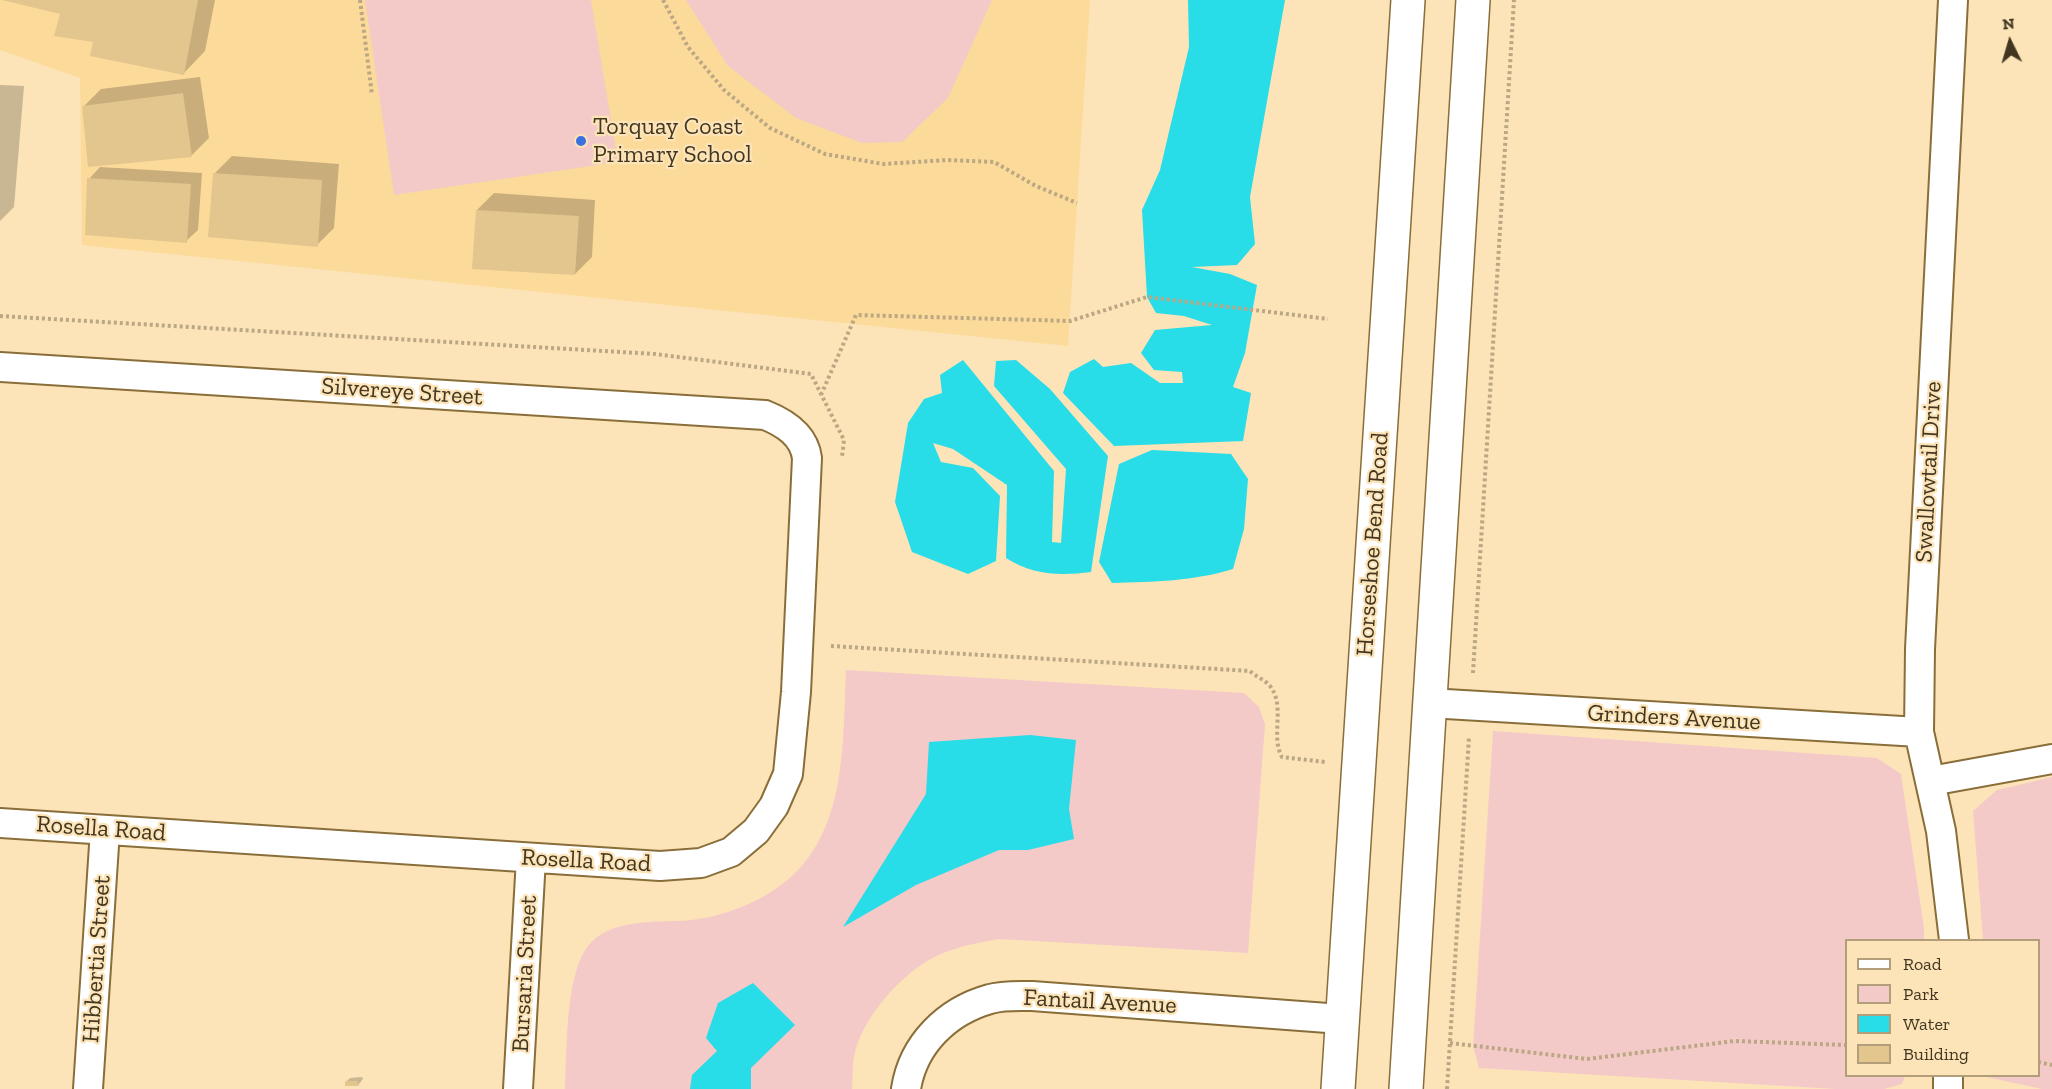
<!DOCTYPE html>
<html>
<head>
<meta charset="utf-8">
<style>
  body { margin:0 }
  #map { position:relative; width:2052px; height:1089px; overflow:hidden; background:#fce4b8; font-family:"Zilla Slab",serif }
  canvas { display:block }
  .legend { position:absolute; left:1845px; top:939px; width:195px; height:138px; box-sizing:border-box; background:#fce4b8; border:2px solid #b29e7b; margin:0; padding:8px 10px; list-style:none; font-size:18px; color:#423620 }
  .legend li { display:flex; align-items:center; gap:12px; height:30px }
  .legend b { width:30px; border:2px solid #b29e7b }
  .north { position:absolute; left:1980px; top:12px; width:60px; height:60px; -webkit-text-stroke:4px #fce4b8; paint-order:stroke; rotate:355deg; font-size:16px; font-weight:700; line-height:24px; text-align:center; color:#423620 }
  .north::after { content:''; display:block; margin:auto; width:21px; height:27px; background:#423620; clip-path:polygon(50% 0,100% 100%,50% 72%,0 100%) }
</style>
</head>
<body>
<div id="map">
<canvas width="2052" height="1089"></canvas>
<ul class="legend">
<li><b style="height:8px;background:#fff"></b>Road</li>
<li><b style="height:16px;background:#f3cac8"></b>Park</li>
<li><b style="height:16px;background:#28dce8"></b>Water</li>
<li><b style="height:16px;background:#e3c58e"></b>Building</li>
</ul>
<div class="north">N</div>
</div>
<script>
const context = document.querySelector('canvas').getContext('2d');
context.lineJoin = 'round';
function paint(path, color) { context.fillStyle = color; context.fill(path, 'evenodd'); }
function trace(path, color, width, dash) { context.strokeStyle = color; context.lineWidth = width; context.lineCap = dash ? 'butt' : 'round'; context.setLineDash(dash || []); context.stroke(path); }
function label(font, color, halo, rows, align = 'center') {
  context.font = font + ' "Zilla Slab",serif'; context.lineWidth = 4.5; context.setLineDash([]); context.textBaseline = 'middle'; context.strokeStyle = halo; context.fillStyle = color; for (const [text, x, y, turn = 0] of rows) {
    context.save(); context.translate(x, y); context.rotate((+turn || 0) * Math.PI / 180); context.textAlign = isNaN(turn) ? turn : align; if (halo) context.strokeText(text, 0, 0); context.fillText(text, 0, 0); context.restore();
  }
}
const built = new Path2D(`
  M 0,0 L 1090,0 L 1068,346 L 82,245 L 80,78 L 0,50 Z`);
const green = new Path2D(`
  M 365,0 L 591,0 L 618,162 L 394,195 Z
  M 686,0 L 992,0 L 948,98 L 902,142 L 862,143 L 796,118 L 728,66 Z
  M 846,670 L 1244,693 L 1259,707 L 1265,724 L 1248,953 L 999,939 C 976,943 949,948 929,960 C 898,978 860,1021 854,1057 C 852,1067 853,1078 852,1089 L 565,1089 C 567,1052 565,975 588,946 C 607,922 644,922 672,921 C 704,921 731,913 759,899 C 848,853 842,756 846,670 Z
  M 1493,731 L 1877,758 L 1901,774 L 1924,928 L 1924,940 L 1846,940 L 1846,1076 L 1905,1076 L 1902,1084 L 1884,1089 L 1836,1089 L 1479,1068 L 1473,1046 Z
  M 2052,777 L 2052,1089 L 2042,1089 L 1982,1076 L 2038,1076 L 2038,940 L 1983,940 L 1973,811 L 1997,790 Z`);
const water = new Path2D(`
  M 1188,0 L 1285,0 L 1250,197 L 1255,244 L 1237,265 L 1192,267 L 1230,274 L 1257,285 L 1245,353 L 1233,387 L 1251,393 L 1243,441 L 1114,446 L 1063,393 L 1070,372 L 1094,359 L 1103,367 L 1131,363 L 1160,383 L 1183,383 L 1182,372 L 1154,370 L 1141,353 L 1155,330 L 1212,325 L 1184,316 L 1156,313 L 1147,297 L 1142,210 L 1160,170 L 1189,47 Z
  M 963,360 L 1054,471 L 1052,542 L 1061,543 L 1066,469 L 994,386 L 996,361 L 1016,360 L 1050,389 L 1108,456 L 1091,572 C 1060,576 1032,575 1006,558 L 1007,485 L 953,449 L 933,443 L 941,462 L 973,468 L 1000,496 L 996,561 L 968,574 L 912,552 L 895,502 L 908,423 L 924,399 L 942,393 L 940,375 Z
  M 1152,450 L 1231,454 L 1248,479 L 1244,529 L 1233,569 C 1195,581 1152,582 1112,583 L 1099,562 L 1119,464 Z
  M 1030,735 L 1076,740 L 1069,809 L 1074,839 L 1028,850 L 999,850 L 916,885 L 843,927 L 926,794 L 929,742 Z
  M 753,983 L 795,1025 L 751,1068 L 751,1089 L 690,1089 L 692,1075 L 717,1051 L 706,1038 L 718,1003 Z`);
const shadow = new Path2D(`
  M 4,0 L 215,0 L 205,51 L 184,73 L 95,41 L 61,12 Z
  M 200,77 L 209,138 L 192,155 L 84,106 L 101,89 Z
  M 0,85 L 24,86 L 14,207 L 0,221 Z
  M 232,156 L 339,164 L 334,228 L 317,245 L 215,173 Z
  M 100,167 L 202,173 L 198,230 L 186,241 L 89,179 Z
  M 494,193 L 595,200 L 592,257 L 575,274 L 477,210 Z
  M 362,1077 L 363,1079 L 358,1085 L 345,1083 L 350,1078 Z`);
const building = new Path2D(`
  M 2,0 L 198,0 L 184,75 L 90,56 L 93,42 L 54,36 L 60,14 Z
  M 183,93 L 192,157 L 88,167 L 82,106 Z
  M 213,173 L 322,180 L 318,247 L 208,237 Z
  M 87,178 L 191,184 L 187,243 L 85,235 Z
  M 476,210 L 579,216 L 575,275 L 472,269 Z
  M 345,1081 L 357,1081 L 359,1086 L 345,1086 Z`);
const path = new Path2D(`
  M 360,0 L 372,95
  M 663,0 L 688,47 L 724,90 L 770,128 L 825,154 L 883,164 L 948,160 L 994,162 L 1036,186 L 1077,203
  M 0,316 L 655,354 L 811,374 L 844,440 L 842,457
  M 821,395 L 856,315 L 1070,321 L 1147,297 L 1328,319
  M 831,646 L 1250,671 C 1255,676 1265,680 1270,686 C 1286,706 1270,736 1282,757 L 1325,762
  M 1473,673 L 1514,0
  M 1450,1043 L 1587,1059 L 1735,1041 L 1846,1045
  M 2038,1062 L 2052,1065
  M 1447,1089 L 1469,737`);
const minor = new Path2D(`
  M 1953,0 L 1920,649 L 1919,732 L 1941,831 L 1954,940
  M 0,367 L 765,415 C 785,423 804,435 807,458 L 796,692 L 788,774 L 774,806 L 756,831 L 731,852 L 701,863 L 660,866 L 0,823
  M 1429,703 L 1919,732
  M 1931,781 L 2052,759
  M 88,1089 L 105,830
  M 518,1089 L 531,858
  M 906,1089 C 913,1044 947,1011 990,999 C 1003,995 1019,996 1032,996 L 1341,1019
  M 1948,1089 L 1948,1076`);
const tertiary = new Path2D(`
  M 1338,1089 L 1408,0
  M 1406,1089 L 1473,0`);
const markers = [
  [581,141,6,"#3a71e0"]
];
const poiNames = [
  ["Torquay Coast",593,127],
  ["Primary School",593,155]
];
const streetNames = [
  ["Silvereye Street",402,392,4],
  ["Swallowtail Drive",1929,472,-87],
  ["Horseshoe Bend Road",1373,544,-86],
  ["Grinders Avenue",1674,718,3],
  ["Rosella Road",101,829,4],
  ["Rosella Road",586,861,3],
  ["Hibbertia Street",97,959,-86],
  ["Bursaria Street",525,974,-87],
  ["Fantail Avenue",1100,1002,3]
];
paint(built, '#fcda9a');
paint(green, '#f3cac8');
paint(water, '#28dce8');
paint(shadow, '#0003');
paint(building, '#e3c58e');
trace(minor, '#896e39', 32);
trace(tertiary, '#896e39', 36);
trace(path, '#bba783', 4, [3, 3]);
trace(minor, '#fff', 28);
trace(tertiary, '#fff', 33);
for (const [x, y, r, color] of markers) { const dot = new Path2D(); dot.arc(x, y, r, 0, 2 * Math.PI); context.fillStyle = color; context.fill(dot); trace(dot, '#fce4b8', 2); }
label('24px', '#423620', '#fce4b8', poiNames, 'left');
label('24px', '#423620', '#fce4b8', streetNames);
</script>
</body>
</html>
